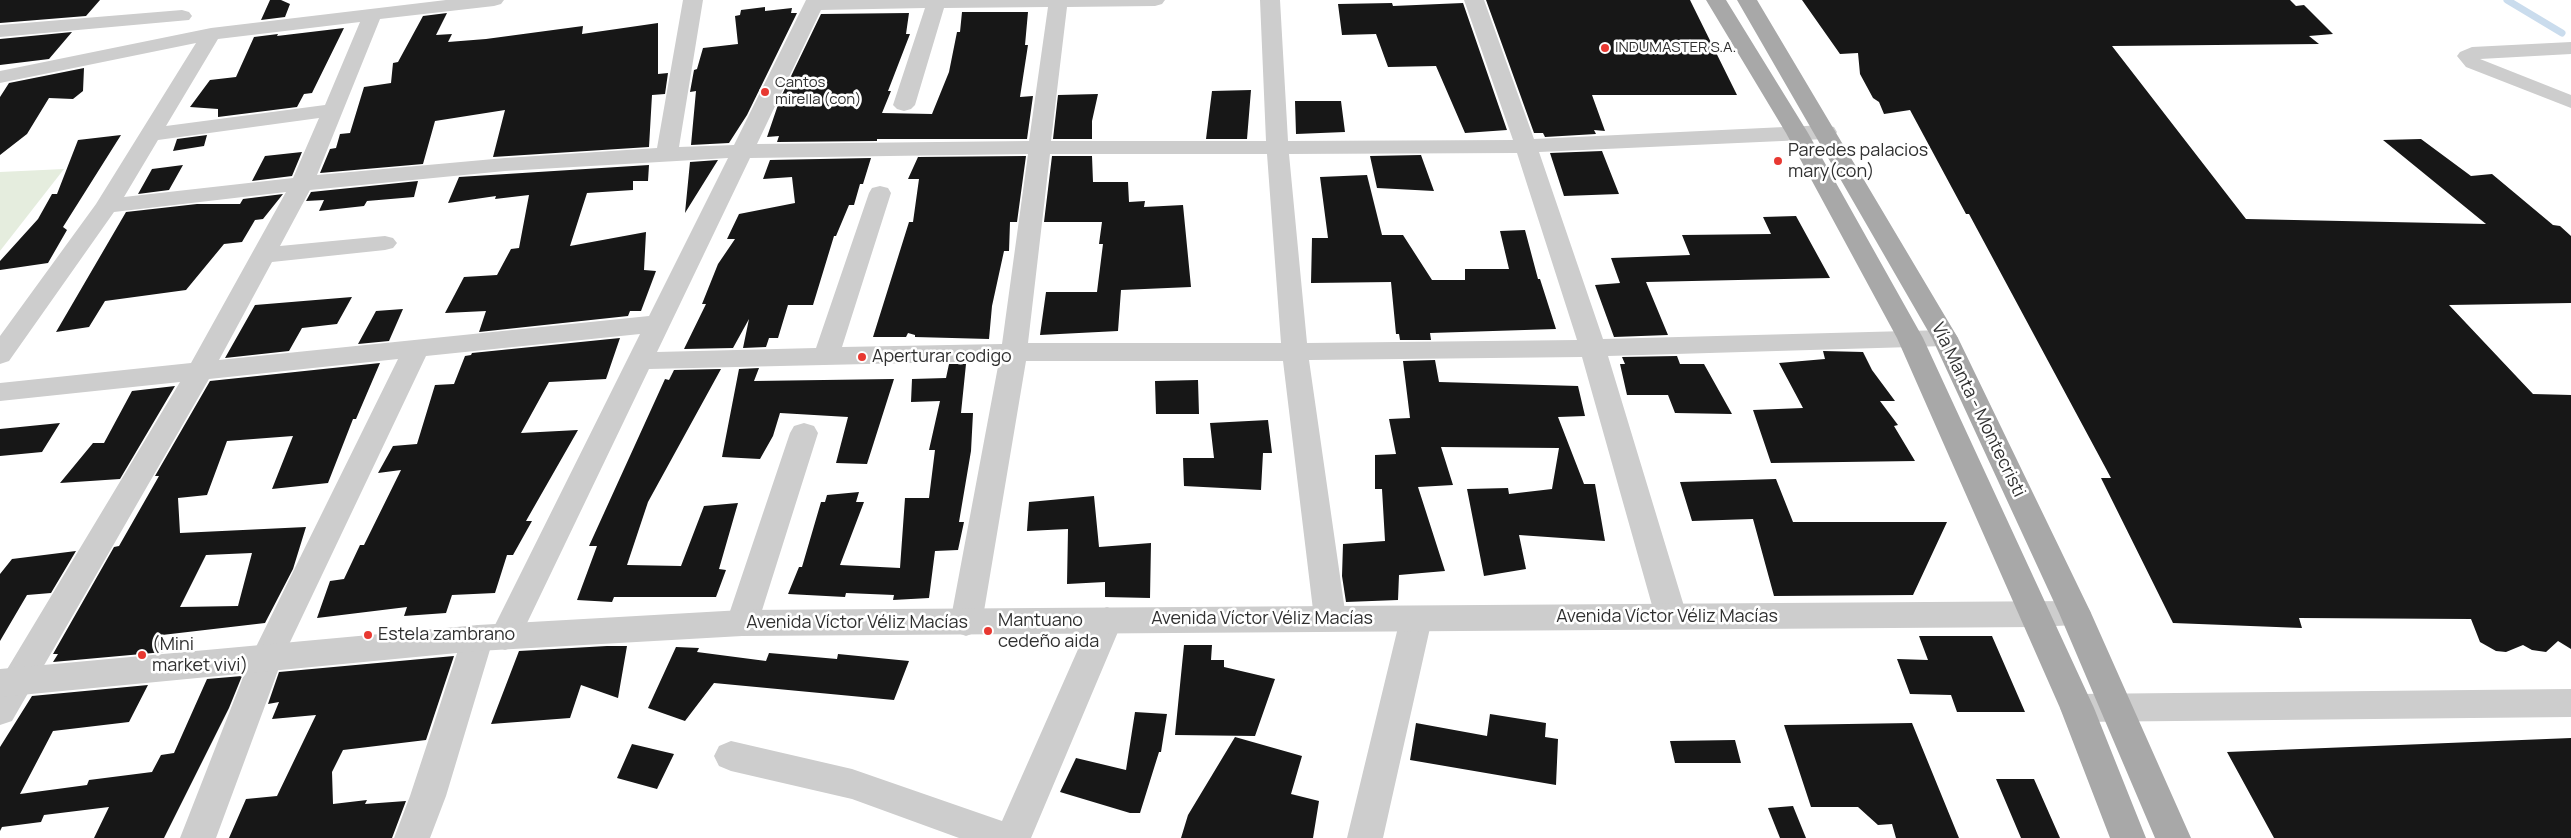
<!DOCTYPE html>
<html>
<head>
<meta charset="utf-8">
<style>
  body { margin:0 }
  canvas { display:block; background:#fff }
</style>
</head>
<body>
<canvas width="2571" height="838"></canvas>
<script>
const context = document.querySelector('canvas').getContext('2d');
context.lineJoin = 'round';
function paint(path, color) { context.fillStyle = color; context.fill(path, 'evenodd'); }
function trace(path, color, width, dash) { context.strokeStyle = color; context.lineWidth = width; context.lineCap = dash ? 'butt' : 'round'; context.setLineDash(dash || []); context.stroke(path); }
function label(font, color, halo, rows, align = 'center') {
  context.font = font + ' Manrope,sans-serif'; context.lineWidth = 5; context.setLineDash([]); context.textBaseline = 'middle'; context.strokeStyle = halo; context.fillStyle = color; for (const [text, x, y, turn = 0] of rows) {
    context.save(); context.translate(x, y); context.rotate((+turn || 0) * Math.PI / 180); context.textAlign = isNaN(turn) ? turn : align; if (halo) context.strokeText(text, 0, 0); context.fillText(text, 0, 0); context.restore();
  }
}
const green = new Path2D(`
  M 64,169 L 0,251 L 0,172 Z`);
const stream = new Path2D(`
  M 2507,0 L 2562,33`);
const building = new Path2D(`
  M 0,0 L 100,0 L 86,16 L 0,23 Z
  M 270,0 L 281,0 L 290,4 L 285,17 L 261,20 Z
  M 1486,0 L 1690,0 L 1737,95 L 1592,95 L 1605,131 L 1594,130 L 1596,134 L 1545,137 L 1543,133 L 1534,133 Z
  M 1802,0 L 2290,0 L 2296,6 L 2304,5 L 2333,34 L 2309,36 L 2319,44 L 2112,46 L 2246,219 L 2486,224 L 2383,140 L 2421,139 L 2471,176 L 2492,174 L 2553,225 L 2560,226 L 2571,236 L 2571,303 L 2449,305 L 2533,394 L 2571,395 L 2571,649 L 2558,641 L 2546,652 L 2532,650 L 2523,645 L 2506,652 L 2496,651 L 2480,642 L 2471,619 L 2299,618 L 2302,628 L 2173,623 L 2101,478 L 2111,478 L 1969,214 L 1966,214 L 1910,110 L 1884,114 L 1879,102 L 1873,98 L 1860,74 L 1858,53 L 1840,54 Z
  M 1392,3 L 1393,6 L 1463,3 L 1507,130 L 1465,133 L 1436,66 L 1388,67 L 1376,34 L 1342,35 L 1338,4 Z
  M 765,7 L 765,11 L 792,8 L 791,13 L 797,13 L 747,115 L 729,143 L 691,145 L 696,91 L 690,92 L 694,70 L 697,69 L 703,48 L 738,44 L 735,16 L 740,15 L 741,10 Z
  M 962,12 L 1028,12 L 1025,45 L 1028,45 L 1020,97 L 1033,96 L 1027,139 L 877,139 L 877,141 L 777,142 L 779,136 L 767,137 L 780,99 L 821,14 L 909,13 L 906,34 L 910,34 L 888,91 L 891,91 L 882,113 L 932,114 L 949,72 L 957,32 L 960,32 Z
  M 447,13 L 436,35 L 452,34 L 448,42 L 486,39 L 583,26 L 582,34 L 658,23 L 658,74 L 668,73 L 665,94 L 652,95 L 649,147 L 493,157 L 505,110 L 435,121 L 423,164 L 320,173 L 330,149 L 336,148 L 340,134 L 350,133 L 364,87 L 391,83 L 393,63 L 398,62 L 423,16 Z
  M 344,28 L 312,93 L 304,94 L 297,107 L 218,117 L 218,109 L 190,107 L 210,80 L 236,77 L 254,37 L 278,34 L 277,36 Z
  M 72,32 L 49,59 L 0,65 L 0,39 Z
  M 84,68 L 83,91 L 73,99 L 49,98 L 27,134 L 0,155 L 0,97 L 9,83 Z
  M 1251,90 L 1247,139 L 1206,139 L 1212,91 Z
  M 1098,94 L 1092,121 L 1092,139 L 1053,139 L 1058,95 Z
  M 1295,101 L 1341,101 L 1345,132 L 1296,134 Z
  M 121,135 L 63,227 L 67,230 L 48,263 L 0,270 L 0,261 L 38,219 L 52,194 L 57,194 L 78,140 Z
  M 207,135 L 204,146 L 173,151 L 177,139 Z
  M 1602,151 L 1619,194 L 1564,196 L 1550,153 Z
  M 302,152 L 292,176 L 252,181 L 265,156 Z
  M 1421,155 L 1434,191 L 1377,188 L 1370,156 Z
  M 1026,156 L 1017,222 L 1010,222 L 1009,251 L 1004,251 L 992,306 L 989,339 L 915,337 L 915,335 L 908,333 L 906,337 L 873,337 L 909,222 L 913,222 L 919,179 L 908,179 L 918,157 Z
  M 1052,156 L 1092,156 L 1093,182 L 1128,182 L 1129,202 L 1145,201 L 1144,207 L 1183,205 L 1191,287 L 1121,290 L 1118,331 L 1040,335 L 1046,292 L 1097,292 L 1103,244 L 1099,244 L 1102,222 L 1044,222 Z
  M 871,158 L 863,184 L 860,184 L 854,205 L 849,205 L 836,236 L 834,236 L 813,305 L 788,305 L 778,338 L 769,338 L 766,347 L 743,348 L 749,319 L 733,348 L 684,349 L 706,304 L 702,304 L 718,264 L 735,239 L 727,239 L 739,214 L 795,203 L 792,177 L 763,179 L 770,160 Z
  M 718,160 L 685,213 L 690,162 Z
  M 183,165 L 169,190 L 138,194 L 152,169 Z
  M 649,165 L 648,181 L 633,181 L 633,190 L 587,193 L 570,246 L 646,232 L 644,270 L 656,271 L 641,311 L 630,311 L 628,316 L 479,332 L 486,311 L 445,313 L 464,277 L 497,275 L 511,249 L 519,248 L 529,195 L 495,199 L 496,196 L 448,203 L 459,177 Z
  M 1367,175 L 1382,235 L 1403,235 L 1432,280 L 1465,280 L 1465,269 L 1509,269 L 1500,231 L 1525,230 L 1538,279 L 1540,279 L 1556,329 L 1430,333 L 1431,340 L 1400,340 L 1399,334 L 1396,334 L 1391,282 L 1311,283 L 1312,238 L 1328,238 L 1320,177 Z
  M 418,181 L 414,197 L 367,201 L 364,206 L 319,211 L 324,200 L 306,201 L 311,192 Z
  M 283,194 L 263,219 L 255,220 L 242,242 L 224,244 L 186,290 L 105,301 L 89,327 L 56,332 L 126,212 L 197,204 L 240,204 L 243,199 Z
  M 1796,216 L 1830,278 L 1646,282 L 1668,335 L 1614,337 L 1595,285 L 1620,283 L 1611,258 L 1690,255 L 1682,235 L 1771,234 L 1763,217 Z
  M 352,297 L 337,324 L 302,328 L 289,351 L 225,358 L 255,305 Z
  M 403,309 L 389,341 L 358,344 L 376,311 Z
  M 620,338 L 606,379 L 549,382 L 521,433 L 578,430 L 526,521 L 532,521 L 513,555 L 507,555 L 495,593 L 452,595 L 446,613 L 404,616 L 407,607 L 317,618 L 330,581 L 344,579 L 360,545 L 364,545 L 401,470 L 378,473 L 393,446 L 417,444 L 435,385 L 454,384 L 465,356 L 471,355 L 472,353 Z
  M 1823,351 L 1863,352 L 1872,370 L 1895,401 L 1880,401 L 1898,425 L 1894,426 L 1915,461 L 1771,463 L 1753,410 L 1803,408 L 1779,363 L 1825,359 Z
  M 1677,356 L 1680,364 L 1704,364 L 1732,414 L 1675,413 L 1668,395 L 1627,395 L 1620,364 L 1625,364 L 1622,357 Z
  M 1435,360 L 1439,382 L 1578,386 L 1585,416 L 1558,417 L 1584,484 L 1595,484 L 1605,541 L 1519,535 L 1526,569 L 1484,576 L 1467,489 L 1508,488 L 1509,494 L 1552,489 L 1559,448 L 1441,447 L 1453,485 L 1418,487 L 1445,571 L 1399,575 L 1398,600 L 1346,602 L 1342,576 L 1343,544 L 1385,541 L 1382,489 L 1375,489 L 1375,455 L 1396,454 L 1389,419 L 1410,418 L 1403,361 Z
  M 380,363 L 356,419 L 353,419 L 328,483 L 272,489 L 293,436 L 227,441 L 207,495 L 178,498 L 180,533 L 306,527 L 293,569 L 265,623 L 162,635 L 164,652 L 53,662 L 58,654 L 53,654 L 114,547 L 119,546 L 159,476 L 155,476 L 210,381 ZM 252,553 L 238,606 L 180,607 L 206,555 Z
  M 949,364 L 966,364 L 961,413 L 973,413 L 971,451 L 959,522 L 964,522 L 958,550 L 935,551 L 929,598 L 893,600 L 894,595 L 846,593 L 845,597 L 788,594 L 799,567 L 802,567 L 821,502 L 825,502 L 827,495 L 859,492 L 856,502 L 864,502 L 840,565 L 900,568 L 905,498 L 929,498 L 935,450 L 929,450 L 940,401 L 911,402 L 912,379 L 946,378 Z
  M 759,368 L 754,381 L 894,379 L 867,464 L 836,463 L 848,417 L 780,413 L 773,436 L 760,459 L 722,457 L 739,369 Z
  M 721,369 L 648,502 L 627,565 L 681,566 L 704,506 L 738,503 L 719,569 L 726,570 L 716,597 L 614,597 L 612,602 L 577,600 L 597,546 L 589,546 L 665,379 L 669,380 L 674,370 Z
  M 1198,380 L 1199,414 L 1156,414 L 1155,381 Z
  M 175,386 L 120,479 L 60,483 L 93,443 L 104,443 L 132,391 Z
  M 1268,420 L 1272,453 L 1263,453 L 1261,490 L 1184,486 L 1183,458 L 1214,458 L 1210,423 Z
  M 60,423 L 42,452 L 0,456 L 0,429 Z
  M 1776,479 L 1793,522 L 1947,522 L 1913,595 L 1774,596 L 1753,519 L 1692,521 L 1680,482 Z
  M 1094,496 L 1099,547 L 1151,543 L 1150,598 L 1105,597 L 1105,582 L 1067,584 L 1068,529 L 1027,531 L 1029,502 Z
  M 76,551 L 51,593 L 27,595 L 0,641 L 0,574 L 12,559 Z
  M 1919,636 L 1992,636 L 2025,712 L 1957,712 L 1951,695 L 1910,694 L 1897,659 L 1928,660 Z
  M 1184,645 L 1212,645 L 1211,660 L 1224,660 L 1224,667 L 1275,679 L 1255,736 L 1175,735 Z
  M 607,646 L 627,646 L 618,698 L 581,685 L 570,718 L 491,724 L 519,651 Z
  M 676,647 L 699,648 L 697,652 L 766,661 L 769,653 L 837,659 L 838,654 L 909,661 L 894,700 L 714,683 L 685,721 L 648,708 Z
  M 454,656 L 426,740 L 343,750 L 332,772 L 333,804 L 367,800 L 365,804 L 406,801 L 392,838 L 229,838 L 246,799 L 277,796 L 316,715 L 272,719 L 279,702 L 268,704 L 279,672 Z
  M 242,676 L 229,708 L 164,838 L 94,838 L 109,807 L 44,815 L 41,822 L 2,827 L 0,831 L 0,747 L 32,696 L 148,685 L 129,722 L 53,731 L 20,794 L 87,785 L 89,780 L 152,772 L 161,755 L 174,753 L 207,679 Z
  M 1135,712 L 1167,714 L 1161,752 L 1159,752 L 1140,813 L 1130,813 L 1060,792 L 1076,758 L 1126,770 Z
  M 1490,714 L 1546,723 L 1545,737 L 1558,739 L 1556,785 L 1410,760 L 1416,723 L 1487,736 Z
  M 1912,723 L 1959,838 L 1896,838 L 1892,824 L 1878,825 L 1858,807 L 1811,807 L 1784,725 Z
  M 1235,737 L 1302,756 L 1291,794 L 1319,801 L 1313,838 L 1181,838 L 1188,815 Z
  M 2571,738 L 2571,838 L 2274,838 L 2227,752 Z
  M 1735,740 L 1741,763 L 1675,763 L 1670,741 Z
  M 632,744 L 674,754 L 657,789 L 617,778 Z
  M 1996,779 L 2034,779 L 2060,838 L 2021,838 Z
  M 1793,806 L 1806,838 L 1780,838 L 1768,808 Z`);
const minor = new Path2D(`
  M 446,0 L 504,0 L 501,4 L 494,6 L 380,19 L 317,175 L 505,158 L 657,148 L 683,0 L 703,0 L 679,147 L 734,145 L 806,0 L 1165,0 L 1162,4 L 1155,6 L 1067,7 L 1051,141 L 1266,141 L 1260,0 L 1280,0 L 1288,141 L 1513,140 L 1464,0 L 1484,0 L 1534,139 L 1826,125 L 1834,127 L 1837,132 L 1834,137 L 1826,139 L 1539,152 L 1603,339 L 1945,330 L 1954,332 L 1958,338 L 1954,344 L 1945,346 L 1608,356 L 1687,616 L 1682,625 L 1671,628 L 1660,625 L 1655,616 L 1582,357 L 1309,360 L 1346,618 L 1341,627 L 1330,631 L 1319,627 L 1314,618 L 1283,361 L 1026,361 L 982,623 L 977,632 L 966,636 L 955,632 L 950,623 L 999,361 L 649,369 L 516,646 L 505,650 L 494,646 L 492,643 L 446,796 L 430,838 L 394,838 L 410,796 L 462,638 L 467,629 L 478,625 L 489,629 L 491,633 L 640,334 L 426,356 L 283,657 L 216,838 L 180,838 L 251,657 L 398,359 L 209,379 L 12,721 L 0,725 L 0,681 L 180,382 L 0,401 L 0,383 L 191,363 L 286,192 L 114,212 L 9,361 L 0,364 L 0,336 L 96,204 L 196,43 L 0,83 L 0,71 L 211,28 ZM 1048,7 L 1029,141 L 757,144 L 821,10 L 925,8 L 893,105 L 897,109 L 904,111 L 911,109 L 915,105 L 944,8 ZM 360,22 L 325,105 L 166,126 L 218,39 ZM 319,118 L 293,178 L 124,197 L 158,140 ZM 1517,153 L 1577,340 L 1307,343 L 1289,154 ZM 1028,154 L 1002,344 L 842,347 L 891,193 L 888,188 L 880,186 L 872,188 L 869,193 L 816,348 L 657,352 L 750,158 ZM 1050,154 L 1267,154 L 1281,343 L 1028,343 ZM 728,158 L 649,316 L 219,360 L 272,262 L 385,250 L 393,248 L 397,243 L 393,238 L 385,236 L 280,246 L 310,190 L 505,171 Z
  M 182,10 L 189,12 L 192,16 L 189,20 L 0,37 L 0,25 Z
  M 2571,42 L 2571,54 L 2480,59 L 2571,95 L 2571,108 L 2466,67 L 2457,56 L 2460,52 L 2472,47 Z
  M 804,423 L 814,426 L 818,433 L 758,623 L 753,632 L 742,636 L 731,632 L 726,623 L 790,433 L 794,426 Z
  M 1416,606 L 1427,610 L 1432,619 L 1383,838 L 1347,838 L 1400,619 L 1405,610 Z
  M 1107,607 L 1118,611 L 1123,620 L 1031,838 L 959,838 L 852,799 L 731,771 L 719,766 L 714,756 L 719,746 L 731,741 L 852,769 L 1002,821 L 1091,620 L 1096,611 Z
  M 2571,689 L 2571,717 L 2077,722 L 2065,718 L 2060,708 L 2065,698 L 2077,694 Z`);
const tertiary = new Path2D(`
  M 2075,601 L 2086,604 L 2091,613 L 2086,622 L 2075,625 L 2036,627 L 742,636 L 478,651 L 0,697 L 0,669 L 478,625 L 742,610 Z`);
const primary = new Path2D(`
  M 1706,0 L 1726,0 L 1808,133 L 1923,338 L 2094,708 L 2146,838 L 2110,838 L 2060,708 L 1897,338 L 1786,133 Z
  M 1737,0 L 1757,0 L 1958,338 L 2091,613 L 2191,838 L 2155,838 L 2059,613 L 1932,338 Z`);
const markers = [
  [1605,48,5,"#e83831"],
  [765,92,5,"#e83831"],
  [1778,161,5,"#e83831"],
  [862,357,5,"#e83831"],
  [988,631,5,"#e83831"],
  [368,635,5,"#e83831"],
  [142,655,5,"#e83831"]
];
const farPoinames = [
  ["INDUMASTER S.A.",1615,48],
  ["Cantos",775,83],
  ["mirella (con)",775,100]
];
const poiNames = [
  ["Paredes palacios",1788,151],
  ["mary(con)",1788,172],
  ["Aperturar codigo",872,357],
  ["Mantuano",998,621],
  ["cedeño aida",998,642],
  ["Estela zambrano",378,635],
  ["(Mini",152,645],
  ["market vivi)",152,666]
];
const streetNames = [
  ["Vía Manta - Montecristi",1978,410,64],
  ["Avenida Víctor Véliz Macías",1667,617],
  ["Avenida Víctor Véliz Macías",1262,619],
  ["Avenida Víctor Véliz Macías",857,623]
];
paint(green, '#e5edde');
trace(stream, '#cadced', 7);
paint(building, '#171717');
paint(minor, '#cdcdcd');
paint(tertiary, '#cdcdcd');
paint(primary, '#a8a8a8');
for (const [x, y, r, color] of markers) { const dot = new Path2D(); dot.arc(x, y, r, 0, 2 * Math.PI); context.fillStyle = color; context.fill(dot); trace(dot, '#fff', 2); }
label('15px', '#303030', '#fff', farPoinames, 'left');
label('18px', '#303030', '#fff', poiNames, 'left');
label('18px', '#303030', '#fff', streetNames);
</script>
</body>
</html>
